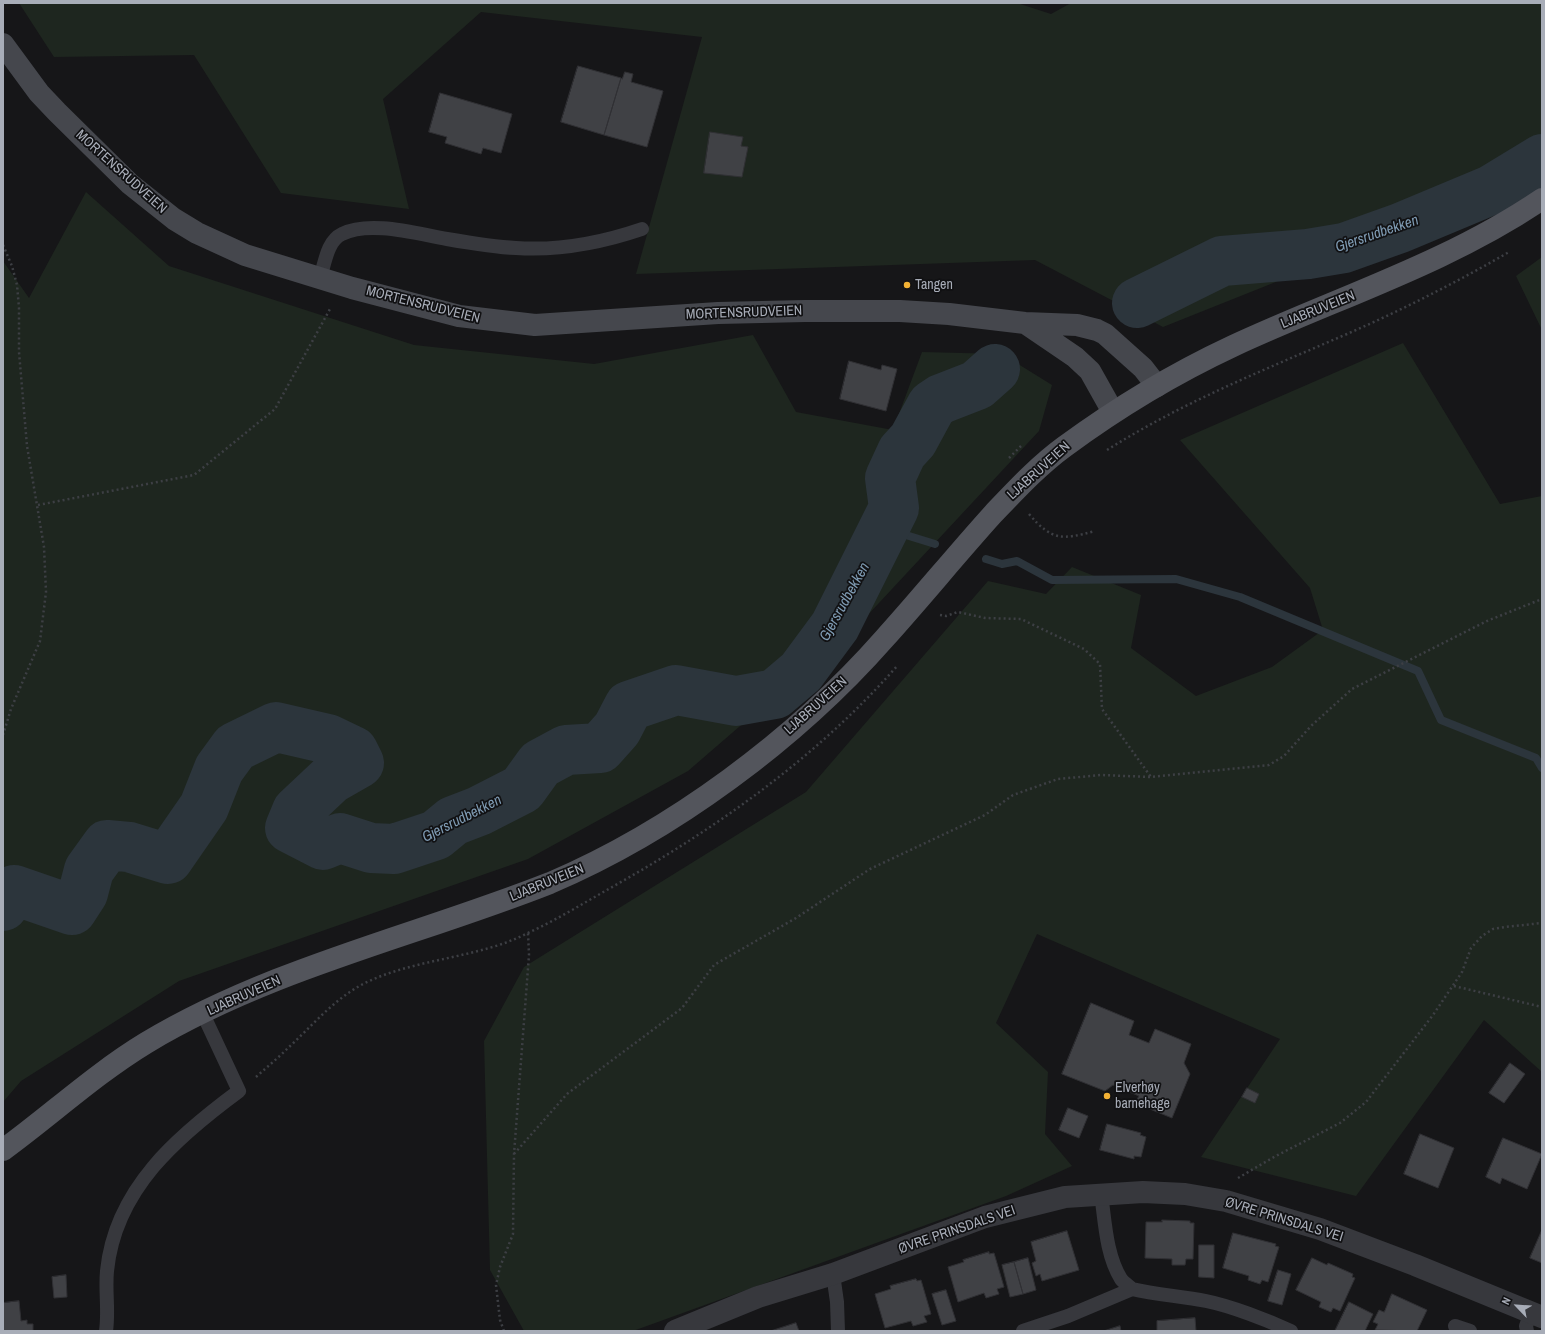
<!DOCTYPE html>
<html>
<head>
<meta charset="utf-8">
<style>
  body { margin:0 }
  #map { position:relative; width:1545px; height:1334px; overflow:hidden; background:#161618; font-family:"Archivo Narrow",sans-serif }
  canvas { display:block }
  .frame { position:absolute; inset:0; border:4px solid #a8adb8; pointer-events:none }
  .north { position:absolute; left:1497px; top:1286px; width:40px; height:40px; -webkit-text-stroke:3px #111113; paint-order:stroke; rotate:295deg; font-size:11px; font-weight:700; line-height:16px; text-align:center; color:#a8adb8 }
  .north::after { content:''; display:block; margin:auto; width:14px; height:18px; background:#a8adb8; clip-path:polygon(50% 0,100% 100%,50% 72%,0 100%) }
</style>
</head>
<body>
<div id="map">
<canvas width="1545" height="1334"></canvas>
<div class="frame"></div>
<div class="north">N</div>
</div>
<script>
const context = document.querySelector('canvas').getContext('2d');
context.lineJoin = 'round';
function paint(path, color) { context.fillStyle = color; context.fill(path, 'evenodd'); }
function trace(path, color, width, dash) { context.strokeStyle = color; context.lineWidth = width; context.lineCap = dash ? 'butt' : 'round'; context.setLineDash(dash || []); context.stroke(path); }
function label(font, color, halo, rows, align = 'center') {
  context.font = font + ' "Archivo Narrow",sans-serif'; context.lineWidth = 3.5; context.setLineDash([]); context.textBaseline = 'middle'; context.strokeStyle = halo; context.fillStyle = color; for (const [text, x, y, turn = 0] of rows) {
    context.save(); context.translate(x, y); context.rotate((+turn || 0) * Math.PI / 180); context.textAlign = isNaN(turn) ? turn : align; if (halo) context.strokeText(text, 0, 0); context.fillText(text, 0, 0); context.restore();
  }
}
const green = new Path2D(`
  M 19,3 L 1017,3 L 1051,14 L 1071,3 L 1542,3 L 1542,151 L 1441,216 L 1163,327 L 1035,260 L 636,274 L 702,37 L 481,12 L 383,99 L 409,209 L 281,193 L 194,55 L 54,57 Z
  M 86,192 L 169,266 L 414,345 L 594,364 L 753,335 L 796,412 L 893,430 L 922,352 L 1002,354 L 1052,385 L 1039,431 L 865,618 L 688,771 L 528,859 L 179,981 L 21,1081 L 3,1102 L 3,261 L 29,298 Z
  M 1542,257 L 1542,330 L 1516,276 Z
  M 1403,343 L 1500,504 L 1542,496 L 1542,1072 L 1484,1020 L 1356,1196 L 1201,1157 L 1280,1039 L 1037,934 L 996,1023 L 1048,1072 L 1045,1134 L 1072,1166 L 1006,1196 L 633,1331 L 524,1331 L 490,1270 L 484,1041 L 524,967 L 806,792 L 988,581 L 1046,594 L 1072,567 L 1141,595 L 1131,648 L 1196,696 L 1272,667 L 1323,630 L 1310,588 L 1180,440 Z`);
const stream = new Path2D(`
  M 883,528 L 935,544
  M 986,559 L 1002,564 L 1017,561 L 1052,580 L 1176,579 L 1240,597 L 1418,671 L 1441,720 L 1536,758 L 1542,768`);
const river = new Path2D(`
  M 1137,303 L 1222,261 L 1308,254 L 1344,248 L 1400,228 L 1491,190 L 1542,159
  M 3,906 L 14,890 L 72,910 L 83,893 L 89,870 L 107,845 L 129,847 L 168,859 L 204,807 L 219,769 L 235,747 L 276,727 L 328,739 L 353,751 L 359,763 L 331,779 L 297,811 L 290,828 L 323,845 L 340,838 L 371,848 L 394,849 L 436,835 L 453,821 L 479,811 L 522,789 L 540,764 L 566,750 L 600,748 L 617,729 L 629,706 L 676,690 L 736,701 L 775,694 L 801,672 L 835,626 L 894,508 L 890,478 L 902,452 L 913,440 L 932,405 L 941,399 L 977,385 L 995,369`);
const building = new Path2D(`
  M 578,66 L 621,78 L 604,135 L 561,122 Z
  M 625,72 L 633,74 L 631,82 L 663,91 L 647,147 L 604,135 L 621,78 L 622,79 Z
  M 440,93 L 512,114 L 501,153 L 483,148 L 481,154 L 445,143 L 447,137 L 429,132 Z
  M 710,132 L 743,137 L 741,146 L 748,147 L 742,177 L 704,173 Z
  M 849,361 L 881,370 L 882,365 L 897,369 L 886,411 L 840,399 Z
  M 1091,1003 L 1134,1021 L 1129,1035 L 1149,1043 L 1155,1029 L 1191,1044 L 1184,1063 L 1190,1074 L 1172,1118 L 1135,1103 L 1139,1096 L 1113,1085 L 1105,1091 L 1062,1074 Z
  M 1510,1063 L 1525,1074 L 1504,1103 L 1489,1093 Z
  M 1247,1088 L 1259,1094 L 1255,1103 L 1242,1097 Z
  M 1068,1108 L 1088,1116 L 1079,1138 L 1059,1130 Z
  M 1107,1124 L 1141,1133 L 1140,1135 L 1146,1137 L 1141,1157 L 1134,1156 L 1134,1159 L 1100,1150 Z
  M 1420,1134 L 1454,1148 L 1438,1188 L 1404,1174 Z
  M 1503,1138 L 1542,1154 L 1527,1189 L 1502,1178 L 1500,1184 L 1486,1177 Z
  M 1162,1220 L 1190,1221 L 1190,1223 L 1194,1223 L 1193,1259 L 1186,1259 L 1185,1265 L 1172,1265 L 1172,1259 L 1145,1258 L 1146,1222 L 1162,1222 Z
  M 1542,1230 L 1542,1263 L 1530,1258 Z
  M 1067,1231 L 1079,1270 L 1042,1281 L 1040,1274 L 1036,1276 L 1032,1263 L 1036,1261 L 1031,1242 Z
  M 1233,1233 L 1276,1244 L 1275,1246 L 1279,1247 L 1268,1282 L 1262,1280 L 1260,1284 L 1248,1280 L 1249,1276 L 1223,1268 Z
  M 1199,1245 L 1214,1245 L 1214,1278 L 1199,1277 Z
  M 989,1252 L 989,1254 L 994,1253 L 1004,1287 L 997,1289 L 999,1294 L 986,1298 L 984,1293 L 958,1302 L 948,1267 L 964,1262 L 963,1260 Z
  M 1028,1258 L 1036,1290 L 1023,1294 L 1014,1262 Z
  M 1312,1258 L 1327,1265 L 1328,1263 L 1353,1274 L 1352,1277 L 1355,1278 L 1340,1311 L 1333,1308 L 1331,1312 L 1319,1307 L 1321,1302 L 1296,1290 Z
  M 1014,1262 L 1023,1294 L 1010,1297 L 1002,1265 Z
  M 1278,1270 L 1291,1274 L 1282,1305 L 1268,1301 Z
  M 66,1275 L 67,1297 L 54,1298 L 52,1277 Z
  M 916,1279 L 917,1281 L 921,1280 L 931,1314 L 924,1316 L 927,1322 L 913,1326 L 911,1321 L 885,1328 L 875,1294 L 891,1289 L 890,1286 Z
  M 946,1290 L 956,1321 L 942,1325 L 932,1294 Z
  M 1392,1294 L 1427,1310 L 1417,1331 L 1375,1330 L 1378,1324 L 1373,1322 L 1379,1310 L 1384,1312 Z
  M 19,1301 L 21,1321 L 27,1320 L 27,1324 L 33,1324 L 33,1331 L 3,1331 L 3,1303 Z
  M 1349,1302 L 1373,1314 L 1365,1331 L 1335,1331 Z
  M 1195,1318 L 1196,1331 L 1157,1331 L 1157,1321 Z
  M 796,1323 L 799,1331 L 771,1331 Z
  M 1120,1326 L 1121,1331 L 1104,1331 Z`);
const path = new Path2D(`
  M 3,245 L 12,266 L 17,285 L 19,308 L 19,352 L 27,446 L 44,547 L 46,592 L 40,641 L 11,709 L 3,735
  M 1107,450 C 1183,402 1264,370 1347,334 C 1402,310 1457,282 1509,252
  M 1009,458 L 1021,446
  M 38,505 L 194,475 L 275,409 L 330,309
  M 1029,514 C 1052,541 1062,540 1095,531
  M 940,615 L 946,616 L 958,612 L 985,618 L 1021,619 L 1084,649 L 1100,664 L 1102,709 L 1151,777 L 1269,765 L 1284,756 L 1311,726 L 1352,689 L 1487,621 L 1542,599
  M 1454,986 L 1542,1007
  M 256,1077 C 267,1067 278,1058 288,1048 C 313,1025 335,998 365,983 C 404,964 448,960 489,948 C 504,944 518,938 532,931 C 560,918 587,901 614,886 C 720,826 818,756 898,665
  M 514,1154 L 567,1094 L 682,1008 L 714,965 L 796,918 L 870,869 L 985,815 L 1013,795 L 1058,779 L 1101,775 L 1151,777
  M 1238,1178 L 1274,1157 L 1340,1123 L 1366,1102 L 1433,1015 L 1462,972 L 1471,948 L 1482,936 L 1493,929 L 1505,927 L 1542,923
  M 504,1331 L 500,1320 L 496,1285 L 500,1267 L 513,1234 L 514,1154 L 529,955 L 528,933`);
const lane = new Path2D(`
  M 320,278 C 325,263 327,241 342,234 C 370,220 417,234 447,239 C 470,243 493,247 516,248 C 560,251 601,243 642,229
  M 833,1274 L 837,1302 L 838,1331
  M 1132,1289 C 1157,1295 1182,1296 1206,1301 C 1231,1306 1267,1320 1291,1331
  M 1455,1326 L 1470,1331
  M 106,1331 C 109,1311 105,1291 107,1271 C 115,1189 178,1136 239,1091 L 203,1014
  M 1023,1331 L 1068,1316 L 1132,1289 C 1129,1286 1124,1283 1121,1279 C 1106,1255 1105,1221 1101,1194
  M 1527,1331 L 1526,1326 L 1531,1312`);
const street = new Path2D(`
  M 675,1331 L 758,1297 L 833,1274 L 985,1217 L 1065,1197 L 1143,1192 L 1185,1194 L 1226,1201 L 1320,1229 L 1415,1265 L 1542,1317`);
const secondary = new Path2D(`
  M 3,44 L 39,93 L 57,112 L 130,184 L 174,219 L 197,233 L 245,255 L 352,288 L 459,316 L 535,325 L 718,313 L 805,311 L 900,311 L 949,314 L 1025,323 L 1077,325 L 1097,330 L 1105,334 L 1143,368 L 1157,386
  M 1025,323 L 1075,357 L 1090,371 L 1113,412`);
const primary = new Path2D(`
  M 3,1150 C 51,1115 95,1074 146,1043 C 271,968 416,936 550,883 C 672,831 796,739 884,639 C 921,598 956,555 993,514 C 1015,491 1038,466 1064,447 C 1117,408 1173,374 1233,346 C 1336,298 1446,264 1542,199`);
const markers = [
  [907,285,4,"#f2b134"],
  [1107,1096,4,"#f2b134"]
];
const streetNames = [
  ["MORTENSRUDVEIEN",121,172,42],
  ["MORTENSRUDVEIEN",423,305,14],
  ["LJABRUVEIEN",1318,310,-22],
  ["MORTENSRUDVEIEN",744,313,-2],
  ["LJABRUVEIEN",1039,471,-42],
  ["LJABRUVEIEN",816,706,-42],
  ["LJABRUVEIEN",547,883,-22],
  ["LJABRUVEIEN",244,996,-24],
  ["ØVRE PRINSDALS VEI",1284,1220,17],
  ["ØVRE PRINSDALS VEI",957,1230,-19]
];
const poiNames = [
  ["Tangen",915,285],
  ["Elverhøy",1115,1088],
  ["barnehage",1115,1104]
];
const waterNames = [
  ["Gjersrudbekken",1377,234,-19],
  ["Gjersrudbekken",845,602,-61],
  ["Gjersrudbekken",462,819,-27]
];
paint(green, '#1e261f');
trace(stream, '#2c353c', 8);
trace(river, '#2c353c', 50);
paint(building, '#404145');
trace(building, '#303034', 1);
trace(path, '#3d3f44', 2.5, [2, 3]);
trace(lane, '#37383d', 14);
trace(street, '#37383d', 22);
trace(secondary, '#45474d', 22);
trace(primary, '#53555c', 22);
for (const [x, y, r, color] of markers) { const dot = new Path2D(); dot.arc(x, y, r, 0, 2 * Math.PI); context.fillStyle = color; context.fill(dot); trace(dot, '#111113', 1.5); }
label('14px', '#a8adb8', '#111113', streetNames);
label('14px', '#a8adb8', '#111113', poiNames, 'left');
label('italic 15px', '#7f9bb3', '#111113', waterNames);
</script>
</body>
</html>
